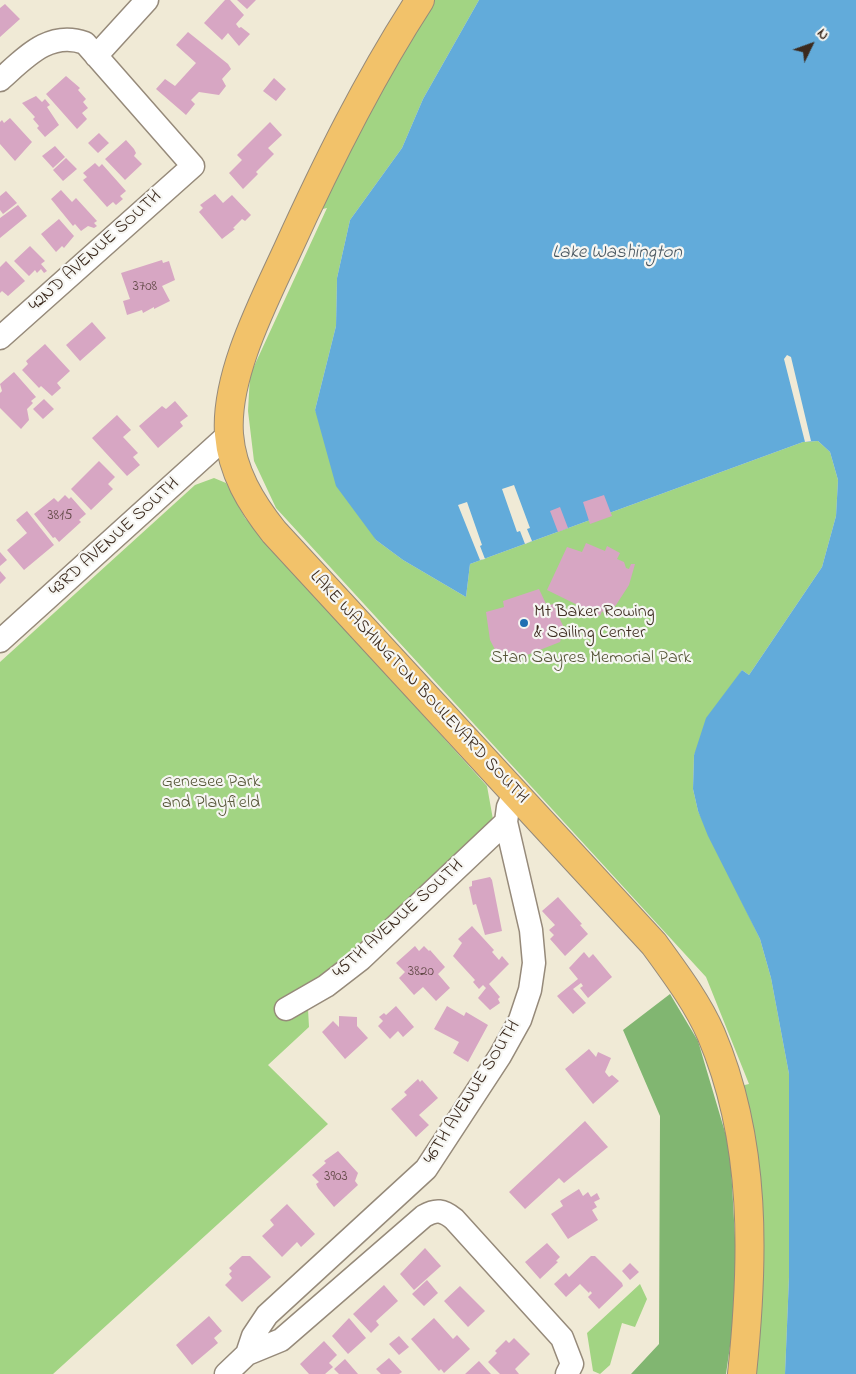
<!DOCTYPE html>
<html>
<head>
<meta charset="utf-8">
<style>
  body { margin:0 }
  #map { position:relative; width:856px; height:1374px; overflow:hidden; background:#f0ead6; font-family:"Indie Flower",sans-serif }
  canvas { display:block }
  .north { position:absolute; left:786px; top:20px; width:50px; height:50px; -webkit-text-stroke:4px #f6f6f2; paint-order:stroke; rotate:48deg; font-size:14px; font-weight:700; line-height:20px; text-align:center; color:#3b2a1e }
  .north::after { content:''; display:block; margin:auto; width:18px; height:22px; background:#3b2a1e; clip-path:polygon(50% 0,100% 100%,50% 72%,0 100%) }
</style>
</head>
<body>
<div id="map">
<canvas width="856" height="1374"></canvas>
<div class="north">N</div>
</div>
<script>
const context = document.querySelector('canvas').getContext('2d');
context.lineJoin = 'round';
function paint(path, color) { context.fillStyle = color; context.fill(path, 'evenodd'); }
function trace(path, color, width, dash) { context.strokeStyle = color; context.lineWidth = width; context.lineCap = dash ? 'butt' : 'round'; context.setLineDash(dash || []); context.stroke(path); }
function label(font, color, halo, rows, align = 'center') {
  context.font = font + ' "Indie Flower",sans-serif'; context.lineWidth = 4.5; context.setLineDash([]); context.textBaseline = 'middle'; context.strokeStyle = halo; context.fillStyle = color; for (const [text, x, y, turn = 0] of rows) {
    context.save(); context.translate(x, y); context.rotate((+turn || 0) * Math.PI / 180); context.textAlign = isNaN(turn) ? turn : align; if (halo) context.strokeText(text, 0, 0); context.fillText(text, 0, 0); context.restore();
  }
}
const green = new Path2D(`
  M 420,0 L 479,0 L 423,99 L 402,148 L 350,220 L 337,278 L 336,326 L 315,410 L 376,540 L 403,560 L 466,597 L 470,564 L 803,442 L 818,441 L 830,452 L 838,480 L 836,516 L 822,567 L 749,675 L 742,670 L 694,755 L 693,789 L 698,811 L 760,939 L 771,978 L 789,1074 L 789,1277 L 785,1374 L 747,1374 L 736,1087 L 749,1084 L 706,977 L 276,508 L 254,461 L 248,411 L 250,375 L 327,208 L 304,213 Z
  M 214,478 L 226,483 L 245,518 L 487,786 L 494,825 L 307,991 L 309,1027 L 268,1065 L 328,1124 L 53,1374 L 0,1374 L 0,662 L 195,485 Z
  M 640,1284 L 647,1299 L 635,1327 L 622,1323 L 610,1365 L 600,1374 L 593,1371 L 587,1333 Z`);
const forest = new Path2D(`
  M 670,994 L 698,1041 L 730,1149 L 738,1291 L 726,1374 L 631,1374 L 659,1344 L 660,1116 L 623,1030 Z`);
const water = new Path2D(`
  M 479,0 L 856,0 L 856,1374 L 785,1374 L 789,1277 L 789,1074 L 771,978 L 760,939 L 708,836 L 698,811 L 693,789 L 694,755 L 706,718 L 742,670 L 749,675 L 822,567 L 836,516 L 838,480 L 830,452 L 818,441 L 803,442 L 470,564 L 466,597 L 403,560 L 376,540 L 336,486 L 315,410 L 336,326 L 337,278 L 350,220 L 402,148 L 423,99 Z`);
const pier = new Path2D(`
  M 787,355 L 791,357 L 811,441 L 805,442 L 784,359 Z
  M 514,485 L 530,528 L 527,529 L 532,541 L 525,544 L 520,531 L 517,532 L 502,489 Z
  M 467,502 L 482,545 L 480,546 L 485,559 L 480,560 L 458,505 Z`);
const building = new Path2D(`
  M 225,0 L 230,0 L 244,15 L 236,24 L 239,28 L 241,27 L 250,34 L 239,46 L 228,33 L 222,40 L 204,23 Z
  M 237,0 L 256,0 L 247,9 Z
  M 5,4 L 20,19 L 0,37 L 0,8 Z
  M 188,32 L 228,64 L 231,69 L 222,79 L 226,86 L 219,95 L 199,92 L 191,100 L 195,104 L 186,115 L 156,89 L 165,79 L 175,86 L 196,63 L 176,45 Z
  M 66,76 L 80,88 L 78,90 L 86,99 L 83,102 L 88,108 L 82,113 L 87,119 L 77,129 L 46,94 Z
  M 274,78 L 286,89 L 276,101 L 263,91 Z
  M 36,96 L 42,102 L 45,99 L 50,105 L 47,107 L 59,125 L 45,137 L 37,128 L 39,126 L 33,119 L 35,117 L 22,103 Z
  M 10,118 L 32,142 L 15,161 L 0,144 L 0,122 L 2,120 L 4,123 Z
  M 270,122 L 282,135 L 268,148 L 274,154 L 256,172 L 258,174 L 243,189 L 229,173 L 242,160 L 237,155 Z
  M 99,133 L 109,143 L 98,153 L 88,143 Z
  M 126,140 L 134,149 L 136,153 L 134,156 L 142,164 L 125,180 L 105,159 Z
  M 55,146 L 65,157 L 53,168 L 42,156 Z
  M 66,158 L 77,169 L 63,181 L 53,170 Z
  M 95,163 L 99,167 L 102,164 L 126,191 L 120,196 L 123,199 L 116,205 L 113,202 L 107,207 L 83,180 L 87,177 L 83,173 Z
  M 61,190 L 72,202 L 76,198 L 97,221 L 94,223 L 97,226 L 94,228 L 88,226 L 81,231 L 75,224 L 73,226 L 51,199 Z
  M 6,191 L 17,203 L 3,214 L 0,210 L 0,196 Z
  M 215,194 L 223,203 L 232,195 L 251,215 L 245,221 L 242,219 L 233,228 L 235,229 L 222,239 L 199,212 L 203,208 L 200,205 Z
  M 18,205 L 27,216 L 0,238 L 0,218 Z
  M 59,219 L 74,236 L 64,248 L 62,246 L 56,252 L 41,234 Z
  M 30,246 L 45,261 L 41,264 L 47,271 L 44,273 L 41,269 L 37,273 L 35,270 L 29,276 L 14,261 Z
  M 162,260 L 163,263 L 169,261 L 175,280 L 162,286 L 170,301 L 154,309 L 154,307 L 143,313 L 142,310 L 127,315 L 123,301 L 130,299 L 121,273 Z
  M 6,261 L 25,281 L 8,296 L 2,291 L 0,293 L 0,267 Z
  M 92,322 L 106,338 L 80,361 L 66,345 Z
  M 45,344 L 70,371 L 57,383 L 61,388 L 52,396 L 41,386 L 39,388 L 22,370 L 28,364 L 26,361 Z
  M 14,372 L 36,397 L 31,401 L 33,403 L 27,409 L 29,420 L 21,429 L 0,408 L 0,393 L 2,391 L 0,384 Z
  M 44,399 L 54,409 L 43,419 L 33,409 Z
  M 175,401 L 188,416 L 180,422 L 183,426 L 158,448 L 139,426 L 162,406 L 166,409 Z
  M 117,415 L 131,430 L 123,437 L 138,453 L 133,457 L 140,465 L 127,476 L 92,438 Z
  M 99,461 L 115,477 L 108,484 L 113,489 L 91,510 L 71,489 Z
  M 65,495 L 69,499 L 71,497 L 86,514 L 79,520 L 81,522 L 59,542 L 55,537 L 53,538 L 34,514 L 54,498 L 58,502 Z
  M 604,495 L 612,516 L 590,524 L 583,502 Z
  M 560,507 L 568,528 L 558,532 L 550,511 Z
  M 27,511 L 54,545 L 24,570 L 7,550 L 27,533 L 16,520 Z
  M 586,543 L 605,551 L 607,546 L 620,553 L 617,559 L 624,562 L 626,568 L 629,569 L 631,564 L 635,564 L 629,585 L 616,605 L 606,615 L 602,611 L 600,616 L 547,590 L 567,547 L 582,552 Z
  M 0,552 L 7,560 L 0,566 Z
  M 0,571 L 6,578 L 0,584 Z
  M 539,589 L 547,606 L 553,604 L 564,628 L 560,642 L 522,657 L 522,655 L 505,660 L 502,663 L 490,640 L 486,612 L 504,607 L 503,601 Z
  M 490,877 L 492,880 L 502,931 L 485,935 L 476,904 L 473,905 L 469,887 L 472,886 L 472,881 Z
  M 558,897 L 582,924 L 580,925 L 588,934 L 565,956 L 550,939 L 554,935 L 549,930 L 555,925 L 542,911 Z
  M 472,926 L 494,950 L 492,952 L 499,960 L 502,956 L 509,964 L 489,984 L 500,997 L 498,999 L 500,1003 L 490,1010 L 478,998 L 486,988 L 483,985 L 479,989 L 473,982 L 475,980 L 453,956 L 462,943 L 458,939 Z
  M 415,946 L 419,951 L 424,946 L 429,951 L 430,950 L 445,967 L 438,974 L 450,988 L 436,1001 L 423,987 L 414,995 L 399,978 L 405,972 L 396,963 Z
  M 584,952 L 589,958 L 593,954 L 612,977 L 588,998 L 580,988 L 583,986 L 581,983 L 573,989 L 586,1003 L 573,1014 L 557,996 L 578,979 L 569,968 Z
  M 396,1006 L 414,1027 L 403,1037 L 398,1031 L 390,1039 L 378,1026 L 383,1021 L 379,1017 L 384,1013 L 386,1015 Z
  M 447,1006 L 464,1016 L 466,1012 L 488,1025 L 468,1062 L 453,1053 L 459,1042 L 434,1029 Z
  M 339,1016 L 357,1017 L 357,1026 L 368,1038 L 345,1059 L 322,1032 L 333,1021 L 339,1027 Z
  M 589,1049 L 596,1057 L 598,1052 L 611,1058 L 605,1072 L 609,1077 L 612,1075 L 619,1081 L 593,1104 L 565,1069 Z
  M 418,1079 L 420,1082 L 422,1080 L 438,1098 L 419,1115 L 429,1125 L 416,1137 L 391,1109 L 407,1095 L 404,1092 Z
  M 585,1121 L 608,1147 L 564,1183 L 559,1178 L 525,1209 L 509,1192 Z
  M 338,1151 L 358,1173 L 355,1181 L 358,1185 L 334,1207 L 318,1188 L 316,1184 L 319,1182 L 312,1175 L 326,1163 L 324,1161 Z
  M 579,1189 L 583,1196 L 588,1192 L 591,1197 L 597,1193 L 600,1199 L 594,1202 L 597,1207 L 592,1210 L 598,1220 L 568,1239 L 551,1214 L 563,1206 L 560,1201 Z
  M 287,1204 L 315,1234 L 301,1247 L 297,1242 L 282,1257 L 262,1236 L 274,1225 L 270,1220 Z
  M 547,1243 L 560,1257 L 556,1261 L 558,1262 L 540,1279 L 525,1262 Z
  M 425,1248 L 441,1266 L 414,1290 L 400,1274 Z
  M 242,1256 L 250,1256 L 271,1277 L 242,1302 L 225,1285 L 232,1278 L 229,1274 L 232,1271 L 229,1268 Z
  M 591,1256 L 595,1256 L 622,1283 L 623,1286 L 599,1309 L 588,1297 L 592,1293 L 590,1291 L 589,1293 L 580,1284 L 566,1297 L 554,1284 L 566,1273 L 569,1277 Z
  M 630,1263 L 639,1272 L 630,1280 L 622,1271 Z
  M 427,1280 L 438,1293 L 424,1306 L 412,1294 Z
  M 384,1285 L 398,1301 L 376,1321 L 379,1325 L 371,1333 L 353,1314 Z
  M 460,1286 L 485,1311 L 468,1327 L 444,1301 Z
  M 209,1316 L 222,1331 L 214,1338 L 218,1343 L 192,1365 L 176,1345 Z
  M 349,1318 L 366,1338 L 348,1354 L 332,1336 Z
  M 434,1318 L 453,1339 L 457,1335 L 470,1349 L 444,1373 L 441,1369 L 439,1371 L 411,1339 Z
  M 399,1336 L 409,1347 L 399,1355 L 389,1344 Z
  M 514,1338 L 530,1354 L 515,1369 L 519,1374 L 500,1374 L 488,1362 L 497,1353 L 495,1351 L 506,1340 L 509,1343 Z
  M 324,1341 L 337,1355 L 329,1363 L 333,1367 L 325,1374 L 309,1374 L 300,1364 Z
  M 389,1358 L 402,1372 L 399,1374 L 381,1374 L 376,1369 Z
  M 345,1359 L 358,1374 L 339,1374 L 334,1369 Z
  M 479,1361 L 491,1374 L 465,1374 Z`);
const minor = new Path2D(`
  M 96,56 L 147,0
  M 0,80 C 25,58 49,30 85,43 L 193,166 L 0,338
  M 0,641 L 229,434
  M 286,1009 L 326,986 L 361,959 L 506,822
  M 247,1354 L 253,1336 L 267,1315 L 426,1169 L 500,1056 L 520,1020 L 530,990 L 534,963 L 531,930 L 506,822 L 508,807 L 514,794
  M 226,1374 L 247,1354 L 281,1340 L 424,1216 C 436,1209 443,1210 454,1219 L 562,1338 L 572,1364 L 567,1374`);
const major = new Path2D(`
  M 420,0 C 368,80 326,165 287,251 C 263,303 225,376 229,434 C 232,472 251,503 274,532 L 654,944 C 675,973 697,1002 711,1034 C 757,1142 754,1260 742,1374`);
const markers = [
  [524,623,5,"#1f6fb2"]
];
const numberNames = [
  ["3708",145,288],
  ["3815",60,517],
  ["3820",421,973],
  ["3903",336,1178]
];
const streetNames = [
  ["42ND AVENUE SOUTH",96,252,-42],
  ["43RD AVENUE SOUTH",115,538,-42],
  ["LAKE WASHINGTON BOULEVARD SOUTH",418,688,47],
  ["45TH AVENUE SOUTH",399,920,-42],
  ["46TH AVENUE SOUTH",473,1093,-58]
];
const poiNames = [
  ["Mt Baker Rowing",534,613],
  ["& Sailing Center",534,634]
];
const parkNames = [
  ["Stan Sayres Memorial Park",591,659],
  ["Genesee Park",211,783],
  ["and Playfield",211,804]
];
const waterNames = [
  ["Lake Washington",617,254]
];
paint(green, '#a2d483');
paint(forest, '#81b671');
paint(water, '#62abda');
paint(pier, '#f0ead6');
paint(building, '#d7a6c3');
trace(minor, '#968a7a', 25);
trace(major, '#968a7a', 30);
trace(minor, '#fff', 22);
trace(major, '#f2c26a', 28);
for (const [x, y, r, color] of markers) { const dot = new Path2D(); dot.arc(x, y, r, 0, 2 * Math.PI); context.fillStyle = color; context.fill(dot); trace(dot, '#f6f6f2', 2); }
label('15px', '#624947', null, numberNames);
label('18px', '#3b2a1e', '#f6f6f2', streetNames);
label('18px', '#3b2a1e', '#f6f6f2', poiNames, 'left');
label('18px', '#555437', '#f6f6f2', parkNames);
label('italic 19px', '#495760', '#f6f6f2', waterNames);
</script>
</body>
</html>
